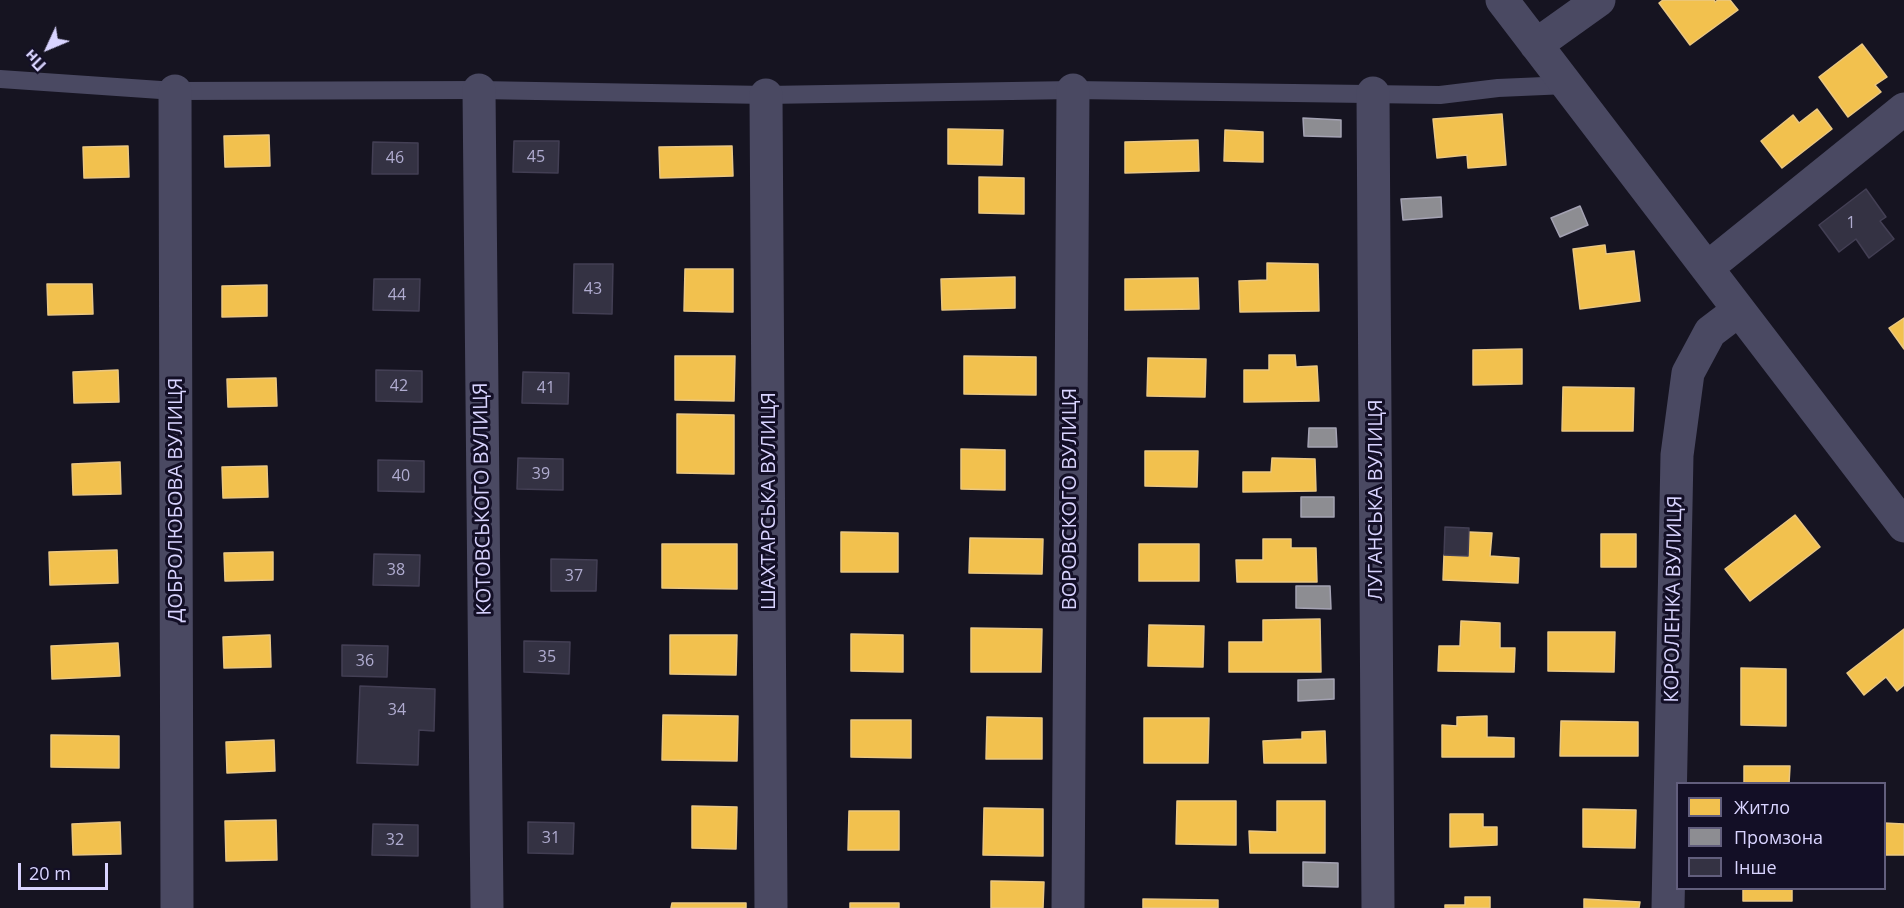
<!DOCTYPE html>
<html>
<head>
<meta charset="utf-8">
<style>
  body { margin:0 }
  #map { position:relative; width:1904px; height:908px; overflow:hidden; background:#161421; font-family:"Open Sans",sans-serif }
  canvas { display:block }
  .legend { position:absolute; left:1676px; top:782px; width:210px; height:108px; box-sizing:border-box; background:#130f26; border:2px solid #625e7d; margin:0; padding:8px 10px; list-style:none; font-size:18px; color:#d9d4ff }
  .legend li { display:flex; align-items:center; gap:12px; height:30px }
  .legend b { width:30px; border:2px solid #625e7d }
  .north { position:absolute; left:18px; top:18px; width:60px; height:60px; -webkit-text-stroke:4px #130f26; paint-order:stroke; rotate:226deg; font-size:16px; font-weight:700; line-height:24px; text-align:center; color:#d9d4ff }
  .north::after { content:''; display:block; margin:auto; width:21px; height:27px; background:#d9d4ff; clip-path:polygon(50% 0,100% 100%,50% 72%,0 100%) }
  .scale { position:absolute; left:18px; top:863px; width:90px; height:27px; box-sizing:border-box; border:3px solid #d9d4ff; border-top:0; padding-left:8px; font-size:18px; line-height:21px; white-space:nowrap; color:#d9d4ff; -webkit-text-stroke:4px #130f26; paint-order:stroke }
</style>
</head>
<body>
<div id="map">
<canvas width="1904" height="908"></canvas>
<ul class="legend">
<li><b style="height:16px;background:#f2c14e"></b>Житло</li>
<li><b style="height:16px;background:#8d8d92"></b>Промзона</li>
<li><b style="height:16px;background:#343243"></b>Інше</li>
</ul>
<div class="north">Пн</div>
<div class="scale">20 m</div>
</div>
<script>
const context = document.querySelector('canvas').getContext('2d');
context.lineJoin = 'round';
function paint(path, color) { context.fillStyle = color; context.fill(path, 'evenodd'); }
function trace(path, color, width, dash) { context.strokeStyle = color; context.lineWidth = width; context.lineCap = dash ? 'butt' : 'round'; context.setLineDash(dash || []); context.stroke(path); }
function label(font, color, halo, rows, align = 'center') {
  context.font = font + ' "Open Sans",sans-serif'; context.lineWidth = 6; context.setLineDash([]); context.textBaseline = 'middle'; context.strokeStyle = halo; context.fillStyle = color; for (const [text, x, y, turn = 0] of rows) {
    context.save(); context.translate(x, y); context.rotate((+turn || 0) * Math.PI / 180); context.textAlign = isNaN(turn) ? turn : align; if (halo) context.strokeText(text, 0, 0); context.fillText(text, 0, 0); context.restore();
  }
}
const homes = new Path2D(`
  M 1663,0 L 1714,0 L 1715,2 L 1718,0 L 1730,0 L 1738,10 L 1690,45 L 1659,3 Z
  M 1862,44 L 1887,77 L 1875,85 L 1881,92 L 1848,117 L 1819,77 Z
  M 1817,109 L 1832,129 L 1782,168 L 1761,141 L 1793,115 L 1799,123 Z
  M 1502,114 L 1506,165 L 1468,168 L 1467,155 L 1437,158 L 1433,119 Z
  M 948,129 L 1003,130 L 1002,165 L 948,164 Z
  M 1225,130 L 1263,132 L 1263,162 L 1224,161 Z
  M 269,135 L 270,166 L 225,167 L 224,136 Z
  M 1198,140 L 1199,171 L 1125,173 L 1125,142 Z
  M 128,146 L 129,177 L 84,178 L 83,147 Z
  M 732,146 L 733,176 L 660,178 L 659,147 Z
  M 979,177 L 1024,178 L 1024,214 L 979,213 Z
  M 1605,245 L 1606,254 L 1634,251 L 1640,301 L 1580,309 L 1573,249 Z
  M 1267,263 L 1318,264 L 1319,311 L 1240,312 L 1239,281 L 1267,280 Z
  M 685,269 L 733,269 L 733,312 L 684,311 Z
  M 1015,277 L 1015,308 L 942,310 L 941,279 Z
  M 1198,278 L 1199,309 L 1125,310 L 1125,279 Z
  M 47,284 L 92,284 L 93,314 L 48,315 Z
  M 267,285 L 267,316 L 222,317 L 222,286 Z
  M 1904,318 L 1904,349 L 1889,328 Z
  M 1522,349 L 1522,384 L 1473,385 L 1473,350 Z
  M 1269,355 L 1295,355 L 1296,367 L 1317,366 L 1319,401 L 1244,402 L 1244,370 L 1269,370 Z
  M 675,356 L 735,356 L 734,401 L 675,400 Z
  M 964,356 L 1036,357 L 1036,395 L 964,394 Z
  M 1148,358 L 1206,359 L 1205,397 L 1147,396 Z
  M 118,370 L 119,402 L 74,403 L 73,372 Z
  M 276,378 L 277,406 L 228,407 L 227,379 Z
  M 1563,387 L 1634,388 L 1633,431 L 1562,431 Z
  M 677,414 L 734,415 L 734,474 L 677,473 Z
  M 961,449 L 1005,450 L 1005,490 L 961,489 Z
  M 1145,451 L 1198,451 L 1197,487 L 1145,486 Z
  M 1272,458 L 1315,459 L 1316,491 L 1243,492 L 1243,472 L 1271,472 Z
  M 120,462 L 121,494 L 73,495 L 72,464 Z
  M 267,466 L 268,497 L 223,498 L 222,467 Z
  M 1795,515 L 1820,547 L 1750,601 L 1725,569 Z
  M 841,532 L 898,533 L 898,572 L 841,572 Z
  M 1469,532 L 1492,533 L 1490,556 L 1519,558 L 1518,583 L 1443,580 L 1444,555 L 1468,556 Z
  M 1601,534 L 1636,534 L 1636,567 L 1601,567 Z
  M 970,538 L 1043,539 L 1042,574 L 969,573 Z
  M 1263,539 L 1291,539 L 1291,548 L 1316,548 L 1317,582 L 1237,582 L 1236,560 L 1263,560 Z
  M 662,544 L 737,544 L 737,589 L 662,588 Z
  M 1139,544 L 1199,544 L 1199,581 L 1139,581 Z
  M 117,550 L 118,583 L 50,585 L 49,552 Z
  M 273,552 L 273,580 L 225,581 L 224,553 Z
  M 1320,619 L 1321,672 L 1229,672 L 1229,642 L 1263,642 L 1263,620 Z
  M 1461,621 L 1500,623 L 1500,648 L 1515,648 L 1514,672 L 1438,671 L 1439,646 L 1460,646 Z
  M 1149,625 L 1204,626 L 1203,667 L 1148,666 Z
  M 971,628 L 1042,629 L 1041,672 L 971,672 Z
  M 1904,629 L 1904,685 L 1897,691 L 1886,677 L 1864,695 L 1847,673 Z
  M 1548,632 L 1615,632 L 1614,672 L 1548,671 Z
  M 851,634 L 903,635 L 903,672 L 851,671 Z
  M 270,635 L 271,667 L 224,668 L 223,637 Z
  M 670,635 L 737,635 L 736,675 L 670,674 Z
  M 118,643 L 120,676 L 52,679 L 51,646 Z
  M 1741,668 L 1786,669 L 1786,726 L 1741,725 Z
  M 663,715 L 738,716 L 737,761 L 662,760 Z
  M 1487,716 L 1487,737 L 1514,738 L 1514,757 L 1442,757 L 1442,725 L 1457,726 L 1457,717 Z
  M 987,717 L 1042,718 L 1042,759 L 986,759 Z
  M 1144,718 L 1209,718 L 1208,763 L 1144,763 Z
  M 851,720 L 911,720 L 911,758 L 851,757 Z
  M 1561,721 L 1638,722 L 1638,756 L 1560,756 Z
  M 1325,731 L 1326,763 L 1264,763 L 1263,741 L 1302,739 L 1302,732 Z
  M 51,735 L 119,736 L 119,768 L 51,767 Z
  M 274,740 L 275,771 L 227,773 L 226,742 Z
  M 1744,766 L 1790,766 L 1789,784 L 1744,784 Z
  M 1177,801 L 1236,801 L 1236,845 L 1176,844 Z
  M 1277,801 L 1325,801 L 1325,853 L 1250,853 L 1249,831 L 1277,832 Z
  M 692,806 L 737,807 L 736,849 L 692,848 Z
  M 984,808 L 1043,809 L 1043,856 L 983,855 Z
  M 1583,809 L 1636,810 L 1635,848 L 1583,847 Z
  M 849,811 L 899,811 L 899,850 L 848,850 Z
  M 1450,814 L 1483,814 L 1483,827 L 1497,827 L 1497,845 L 1450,847 Z
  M 276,820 L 277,860 L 226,861 L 225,821 Z
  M 120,822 L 121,854 L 73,855 L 72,824 Z
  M 1884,823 L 1904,824 L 1904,855 L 1884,855 Z
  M 991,881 L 1044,882 L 1043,908 L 991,908 Z
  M 1743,888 L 1792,888 L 1792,901 L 1743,901 Z
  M 1465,897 L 1490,897 L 1490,908 L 1445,908 L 1445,905 L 1465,905 Z
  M 1143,899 L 1218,900 L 1218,908 L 1143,908 Z
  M 1584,899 L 1640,902 L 1639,908 L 1584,908 Z
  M 672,903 L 746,903 L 746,908 L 671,908 Z
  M 850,903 L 899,903 L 899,908 L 850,908 Z`);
const industry = new Path2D(`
  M 1303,118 L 1341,120 L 1341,137 L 1304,136 Z
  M 1441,197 L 1442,217 L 1403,220 L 1401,199 Z
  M 1580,206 L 1588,225 L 1560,237 L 1551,218 Z
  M 1309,428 L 1336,428 L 1337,447 L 1308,447 Z
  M 1301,497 L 1334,497 L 1334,517 L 1301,517 Z
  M 1296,586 L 1330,586 L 1331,609 L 1296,608 Z
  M 1334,679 L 1334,699 L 1298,701 L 1298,680 Z
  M 1303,862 L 1338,863 L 1338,887 L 1303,886 Z`);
const building = new Path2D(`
  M 514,141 L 559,141 L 558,173 L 513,172 Z
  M 373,142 L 418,143 L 418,174 L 372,174 Z
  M 1866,189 L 1886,217 L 1880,221 L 1894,239 L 1869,258 L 1856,239 L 1839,252 L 1819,225 Z
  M 574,264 L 613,264 L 612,314 L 573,313 Z
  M 374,279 L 420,279 L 419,311 L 373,310 Z
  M 376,370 L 422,371 L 422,402 L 376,401 Z
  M 523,372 L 569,373 L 568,404 L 522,403 Z
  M 518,458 L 563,459 L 563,490 L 517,489 Z
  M 378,460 L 424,461 L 424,492 L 378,491 Z
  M 1445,527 L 1469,528 L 1468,556 L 1444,555 Z
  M 374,554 L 420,555 L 419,586 L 373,585 Z
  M 551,559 L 597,560 L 596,591 L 551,591 Z
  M 524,641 L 570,642 L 569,674 L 524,672 Z
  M 342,645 L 388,646 L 387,677 L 342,676 Z
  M 360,686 L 435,689 L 434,731 L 419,730 L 418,765 L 357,763 Z
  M 528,822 L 574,823 L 573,854 L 528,853 Z
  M 373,824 L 418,825 L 418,856 L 372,855 Z`);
const lane = new Path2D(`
  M 0,79 L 175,91 L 479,90 L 766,95 L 1073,90 L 1440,95 L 1498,88 L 1567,85`);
const street = new Path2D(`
  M 1502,0 L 1904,526
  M 1536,45 L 1599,0
  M 479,90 L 487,908
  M 175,91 L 177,908
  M 1373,93 L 1378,908
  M 766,95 L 771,908
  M 1707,268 L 1904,109
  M 1068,908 L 1073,90
  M 1668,908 L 1677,455 L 1688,373 L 1710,332 L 1739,310`);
const numberNames = [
  ["45",536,157],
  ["46",395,158],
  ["1",1851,223],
  ["43",593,289],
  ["44",397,295],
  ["42",399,386],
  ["41",546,388],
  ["39",541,474],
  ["40",401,476],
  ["38",396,570],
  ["37",574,576],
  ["35",547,657],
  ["36",365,661],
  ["34",397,710],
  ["31",551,838],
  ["32",395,840]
];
const streetNames = [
  ["КОТОВСЬКОГО ВУЛИЦЯ",483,499,-91],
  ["ВОРОВСКОГО ВУЛИЦЯ",1070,499,-90],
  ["ДОБРОЛЮБОВА ВУЛИЦЯ",176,500,-90],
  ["ЛУГАНСЬКА ВУЛИЦЯ",1376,500,-90],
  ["ШАХТАРСЬКА ВУЛИЦЯ",769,501,-90],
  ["КОРОЛЕНКА ВУЛИЦЯ",1674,599,-89]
];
paint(homes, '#f2c14e');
trace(homes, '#eac783', 1.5);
paint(industry, '#8d8d92');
trace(industry, '#a4a2b3', 1.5);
paint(building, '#343243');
trace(building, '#433f54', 1.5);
trace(lane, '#4a4962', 18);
trace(street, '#4a4962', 33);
label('16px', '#b0acd0', null, numberNames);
label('20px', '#d9d4ff', '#130f26', streetNames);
</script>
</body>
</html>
